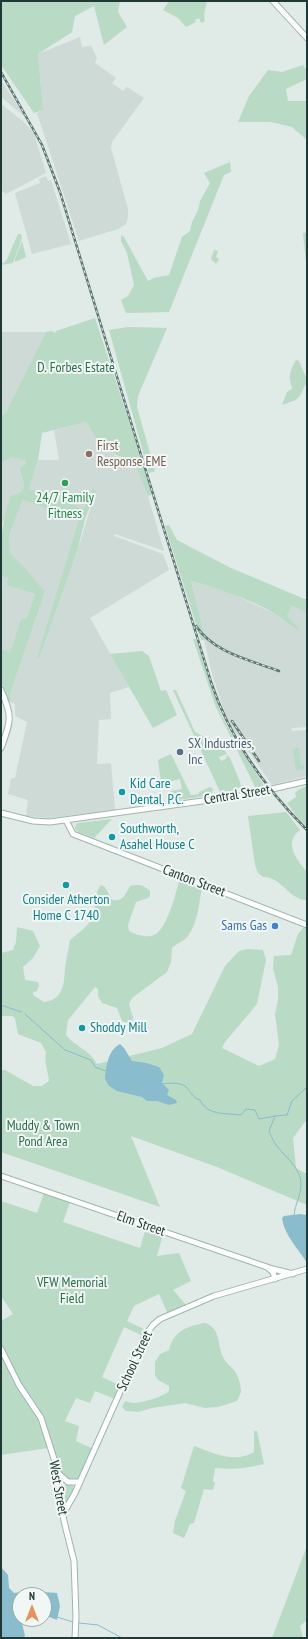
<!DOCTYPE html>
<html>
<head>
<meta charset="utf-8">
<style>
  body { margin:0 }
  #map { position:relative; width:308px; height:1639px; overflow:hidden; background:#e0eae6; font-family:"PT Sans Narrow",sans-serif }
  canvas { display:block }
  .frame { position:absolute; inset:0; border:2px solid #213935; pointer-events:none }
  .north { position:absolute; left:12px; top:1587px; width:40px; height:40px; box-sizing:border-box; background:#f0f7f4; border:1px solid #9daba8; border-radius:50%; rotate:0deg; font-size:11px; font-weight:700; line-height:16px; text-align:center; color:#213935 }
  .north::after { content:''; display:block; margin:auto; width:14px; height:18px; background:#eb8d5c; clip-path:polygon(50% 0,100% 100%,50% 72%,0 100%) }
</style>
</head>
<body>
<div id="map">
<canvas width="308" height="1639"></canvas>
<div class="frame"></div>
<div class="north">N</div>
</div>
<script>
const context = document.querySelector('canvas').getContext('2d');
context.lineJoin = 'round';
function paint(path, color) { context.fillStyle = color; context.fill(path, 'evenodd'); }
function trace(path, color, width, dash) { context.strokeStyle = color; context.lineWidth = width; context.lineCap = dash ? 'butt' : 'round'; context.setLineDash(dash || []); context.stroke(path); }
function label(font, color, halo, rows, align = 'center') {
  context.font = font + ' "PT Sans Narrow",sans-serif'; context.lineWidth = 4; context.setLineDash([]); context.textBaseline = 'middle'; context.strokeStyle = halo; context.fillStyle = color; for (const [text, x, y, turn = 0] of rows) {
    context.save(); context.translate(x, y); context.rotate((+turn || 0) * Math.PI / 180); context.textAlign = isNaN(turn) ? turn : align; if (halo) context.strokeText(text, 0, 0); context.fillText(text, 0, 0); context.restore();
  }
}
const built = new Path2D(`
  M 80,37 L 82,47 L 91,46 L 97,58 L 95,63 L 116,78 L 112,83 L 123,91 L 127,87 L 144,98 L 112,142 L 111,148 L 128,209 L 128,217 L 126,224 L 118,229 L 79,241 L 37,113 L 43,110 L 38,54 Z
  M 1,80 L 25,117 L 1,97 Z
  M 1,104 L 23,121 L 34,133 L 46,173 L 6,194 L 1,190 Z
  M 46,176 L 48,181 L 51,180 L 71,244 L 32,254 L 15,193 L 40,183 L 39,179 Z
  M 1,332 L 46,332 L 5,414 L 1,415 Z
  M 86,422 L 103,448 L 116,456 L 133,460 L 148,496 L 164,551 L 115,534 L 114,536 L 163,554 L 169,570 L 90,618 L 129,687 L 110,693 L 111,719 L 99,720 L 97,764 L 111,763 L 115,810 L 49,818 L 26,816 L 28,800 L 8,794 L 11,778 L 15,778 L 27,722 L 15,716 L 15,704 L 10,702 L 11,691 L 45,592 L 29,572 L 10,553 L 9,535 L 23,500 L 80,520 L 37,657 L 39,659 L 77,552 L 96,490 L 92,489 L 84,509 L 29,489 L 38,460 L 59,460 L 54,430 Z
  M 12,457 L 27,461 L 25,465 L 19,468 L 24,483 L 23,489 L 18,495 L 1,525 L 1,463 Z
  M 1,576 L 8,578 L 6,585 L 35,594 L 26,619 L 21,619 L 10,653 L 1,649 Z
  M 191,581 L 229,592 L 277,615 L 295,629 L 287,616 L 292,606 L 307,613 L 307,727 L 291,728 L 292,731 L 307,730 L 307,776 L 272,785 L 227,720 L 212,674 Z`);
const green = new Path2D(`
  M 1,1 L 120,1 L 118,12 L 127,27 L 104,45 L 94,6 L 75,16 L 72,32 L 38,54 L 43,110 L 34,113 L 1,65 Z
  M 169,1 L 207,1 L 204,15 L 205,21 L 201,23 L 199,18 L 195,20 L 196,22 L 186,27 L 178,18 L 163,10 Z
  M 303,65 L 307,71 L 307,79 L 286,89 L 288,101 L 307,101 L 307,140 L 292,127 L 271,122 L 238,122 L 249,96 L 268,70 L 282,72 Z
  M 230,162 L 231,172 L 224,175 L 169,312 L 126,313 L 121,300 L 128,296 L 134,285 L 127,253 L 121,241 L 121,235 L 124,237 L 148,281 L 154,278 L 169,275 L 182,237 L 190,231 L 192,222 L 198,210 L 200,201 L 210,183 L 204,173 Z
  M 307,232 L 307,273 L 303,233 Z
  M 18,234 L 21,234 L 22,238 L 13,263 L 1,265 L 1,263 L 4,263 L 7,259 Z
  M 22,241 L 26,257 L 15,262 L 15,259 Z
  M 214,250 L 218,251 L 216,257 L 219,259 L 216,264 L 211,259 Z
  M 95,318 L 153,494 L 148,496 L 133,460 C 102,452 103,448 86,422 L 42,433 L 38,460 L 29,489 L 84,509 L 92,489 L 96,490 L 85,519 L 77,552 L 39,659 L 37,657 L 79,520 L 23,500 L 9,535 L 10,553 L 29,572 L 45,592 L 11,691 L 10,702 L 9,701 L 1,682 L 1,649 L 10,652 L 21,619 L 26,619 L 35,594 L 6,585 L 8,578 L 1,576 C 1,546 0,525 11,496 C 29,492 24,482 19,468 L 25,465 L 26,461 L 12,457 L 1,463 L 1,415 L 5,414 L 46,332 L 52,331 L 55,333 L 56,331 Z
  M 128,327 L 167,328 L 138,396 L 137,407 L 155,471 L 149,473 L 109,330 Z
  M 296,360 L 299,361 L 307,380 L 307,384 L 305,385 C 298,401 299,399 282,405 L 287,392 L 292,389 C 292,384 290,383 290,379 C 289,374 293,364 296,360 Z
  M 169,525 L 177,540 L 196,550 L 231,568 L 307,600 L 307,613 L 292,606 L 287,616 L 300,630 C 291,628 285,620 277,615 C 250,599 220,589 191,581 L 205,640 L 201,640 L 165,526 Z
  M 193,639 L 196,639 L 222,716 L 231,733 L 264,786 L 256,789 L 215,705 Z
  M 142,651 L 149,656 L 161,691 L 166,690 L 177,715 L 153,728 L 110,654 Z
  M 173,690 L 176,690 L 195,732 L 222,747 L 227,754 L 219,757 L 221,761 L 227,758 L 226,756 L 227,755 L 230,758 L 240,782 L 241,786 L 234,792 L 221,794 Z
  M 299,748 L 301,765 L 304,765 L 304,769 L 296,770 L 293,749 Z
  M 171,754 L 191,795 L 199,794 L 199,792 L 210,787 L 213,789 L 211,795 L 172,801 L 171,791 L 182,789 L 180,779 L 164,783 L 165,789 L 162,789 L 158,760 Z
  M 307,786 L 307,827 L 297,817 L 287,803 L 296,797 L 295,793 L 298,790 Z
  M 286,812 L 300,830 C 283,843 297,860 307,872 L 307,900 C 304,900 301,900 298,898 C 286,892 277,876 263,877 L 258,873 L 255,865 L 248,816 Z
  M 112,819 L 94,838 L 78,832 L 75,829 L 76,824 L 78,823 Z
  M 179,881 L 202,887 C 199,903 198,924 187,937 C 185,940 176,944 172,948 L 171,962 L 167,972 L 132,998 L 129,1004 L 133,1018 L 132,1022 L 127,1023 L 122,1021 L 117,1008 L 102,1003 L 98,996 L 98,989 L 95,987 L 68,1020 L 66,1035 C 74,1046 90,1050 97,1064 L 162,1048 L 192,1034 L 225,966 L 239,951 L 247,949 L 263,950 L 266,960 L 257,1004 L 225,1042 L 222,1048 L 259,1066 L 275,1059 L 279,1045 L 275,1014 L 278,1000 L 278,987 L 273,968 L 274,956 L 291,955 L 298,934 L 303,928 L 307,928 L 307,1119 L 293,1138 L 296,1168 L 307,1174 L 307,1205 L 217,1167 L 131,1136 L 160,1207 L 1,1152 L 1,1070 L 5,1070 L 33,1086 L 42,1086 L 49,1081 C 48,1070 44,1063 46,1052 L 41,1043 L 18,1034 L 15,1018 L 12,1016 L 1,1016 L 1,953 L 13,950 L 16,942 L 17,927 L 33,931 L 40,946 L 33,958 L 23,967 L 25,980 L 38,982 L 39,986 L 37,991 L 33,992 L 33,995 L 44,1002 C 67,999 63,980 66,962 C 67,955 69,947 70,940 C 78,933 87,928 92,918 C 97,908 93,894 101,885 L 105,887 L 112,900 C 123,902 125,895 130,886 C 139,884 143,885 150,891 L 150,896 L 148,898 L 136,902 L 128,925 L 129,931 C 136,935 148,939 156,934 C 167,927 176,894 179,881 Z
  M 44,1193 L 70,1202 L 63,1222 L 140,1248 L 146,1228 L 163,1234 L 157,1256 L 179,1253 L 191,1281 L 173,1290 L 187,1306 L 168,1314 L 159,1294 L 134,1306 L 127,1321 L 146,1330 L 143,1336 L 124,1327 L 102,1377 L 121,1386 L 115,1399 L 95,1391 L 90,1403 L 76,1398 L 65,1421 L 79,1426 L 76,1441 L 93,1449 L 78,1480 L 69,1480 L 59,1473 L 49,1438 L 1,1345 L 1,1321 L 13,1314 L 1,1296 L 1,1201 L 37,1213 Z
  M 205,1323 C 221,1328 217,1345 223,1357 C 226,1363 229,1365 233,1369 C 238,1374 241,1385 241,1392 L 237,1401 L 218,1407 L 205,1408 L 185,1403 L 152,1408 L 138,1412 L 126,1411 L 122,1407 L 125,1401 C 129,1402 132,1403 135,1403 C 144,1402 163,1397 169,1391 L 169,1386 L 158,1380 L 155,1375 L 155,1362 L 160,1354 L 169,1350 C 173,1331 188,1326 205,1323 Z
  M 1,1355 L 10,1373 L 39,1422 L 48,1448 L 1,1455 Z
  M 254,1431 L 257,1431 L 264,1464 C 247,1468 233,1470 215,1468 L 213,1481 L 215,1483 L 213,1490 L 204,1489 L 194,1523 L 190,1524 L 184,1538 L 173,1533 L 175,1521 L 186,1491 L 181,1488 L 194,1446 C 213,1453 235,1464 254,1452 Z
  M 64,1485 L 72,1485 L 74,1488 L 65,1506 L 62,1488 Z
  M 307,1546 L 307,1620 L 300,1626 L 303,1638 L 272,1638 Z`);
const water = new Path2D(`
  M 120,1044 L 124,1048 L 132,1061 L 146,1063 L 159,1067 L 164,1075 L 162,1083 L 169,1090 L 167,1095 L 176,1100 L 177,1103 L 169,1105 L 157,1101 L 147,1101 L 142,1097 L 117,1091 L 109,1086 L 105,1079 C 106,1067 108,1050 120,1044 Z
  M 300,1214 L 307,1215 L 307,1263 C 298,1248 284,1235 282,1218 L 284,1216 Z
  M 1,1567 L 8,1575 L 9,1588 L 14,1593 L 30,1591 L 57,1593 L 60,1606 L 57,1620 L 44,1615 L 44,1595 L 20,1595 L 20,1619 L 21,1619 L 25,1636 L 23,1638 L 1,1638 Z`);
const stream = new Path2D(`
  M 1,1005 L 21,1012
  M 25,1014 L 65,1050 L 91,1060 L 95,1067 L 106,1071
  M 161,1084 C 168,1083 181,1082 186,1087 C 191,1092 193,1098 200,1100 C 208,1116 225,1113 241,1115 L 246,1109 L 255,1110 L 259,1119 L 275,1116 L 269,1131 C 271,1135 273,1141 276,1145 C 285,1157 301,1168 301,1184 C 301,1196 295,1204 294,1215
  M 275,1116 L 287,1115 L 292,1101 L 307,1087
  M 57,1617 L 73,1622
  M 79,1623 L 98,1625 L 122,1638`);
const secondary = new Path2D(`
  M 273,1 L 307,38
  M 1,690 C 13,717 11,721 1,748
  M 1,813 L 33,821 L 50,822 L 246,795 L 307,781
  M 66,820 L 73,834 L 307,925
  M 1,1176 L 267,1267 L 273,1272 L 275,1279
  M 269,1268 L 293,1274
  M 1,1349 L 19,1385 L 41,1418 L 55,1462 L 64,1521 L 74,1561 L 76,1617 L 75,1638
  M 58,1473 L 68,1482 L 80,1482
  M 63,1514 L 75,1493 L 145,1336 L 153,1325 L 160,1319 L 214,1296 L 307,1269`);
const rail = new Path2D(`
  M 1,72 L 42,145 L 60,192 L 211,682 C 230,739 265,788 307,830
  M 196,626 C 214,653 250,660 279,671
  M 232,721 L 259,761`);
const markers = [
  [89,454,4,"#8d6e63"],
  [65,483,4,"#2e9e5b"],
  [180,752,4,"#5c6f8a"],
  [122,792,4,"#0f9aa8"],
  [112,837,4,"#0f9aa8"],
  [66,885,4,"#0f9aa8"],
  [275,926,4,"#3f7fe0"],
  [82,1028,4,"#0f9aa8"]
];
const parkNames = [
  ["D. Forbes Estate",76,368],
  ["Muddy & Town",43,1126],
  ["Pond Area",43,1142],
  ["VFW Memorial",72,1283],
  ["Field",72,1299]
];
const educationNames = [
  ["First",97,446],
  ["Response EME",97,462]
];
const leisureNames = [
  ["24/7 Family",65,498],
  ["Fitness",65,514]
];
const serviceNames = [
  ["SX Industries,",188,744],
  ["Inc",188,760]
];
const cultureNames = [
  ["Kid Care",130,784],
  ["Dental, P.C.",130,800],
  ["Southworth,",120,829],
  ["Asahel House C",120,845],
  ["Consider Atherton",66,900,"center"],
  ["Home C 1740",66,916,"center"],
  ["Shoddy Mill",90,1028]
];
const streetNames = [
  ["Central Street",237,795,-9],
  ["Canton Street",194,881,21],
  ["Elm Street",141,1224,19],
  ["School Street",135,1361,-65],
  ["West Street",58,1488,80]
];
const shopNames = [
  ["Sams Gas",267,926]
];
paint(built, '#cedad5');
paint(green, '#b9dac5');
paint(water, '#89bccd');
trace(stream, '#89bccd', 1);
trace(secondary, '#9fb5af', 7);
trace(secondary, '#fff', 5);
trace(rail, '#5b7571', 2.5);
trace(rail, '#f0f7f4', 1, [3]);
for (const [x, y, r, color] of markers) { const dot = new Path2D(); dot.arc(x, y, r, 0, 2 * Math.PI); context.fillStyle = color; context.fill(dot); trace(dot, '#f0f7f4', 1.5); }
label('14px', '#2d6e4d', '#f0f7f4', parkNames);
label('14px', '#785e54', '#f0f7f4', educationNames, 'left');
label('14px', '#27864d', '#f0f7f4', leisureNames);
label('14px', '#4e5e75', '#f0f7f4', serviceNames, 'left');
label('14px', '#0d838f', '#f0f7f4', cultureNames, 'left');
label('14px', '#213935', '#f0f7f4', streetNames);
label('14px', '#366cbe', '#f0f7f4', shopNames, 'right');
</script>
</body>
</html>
